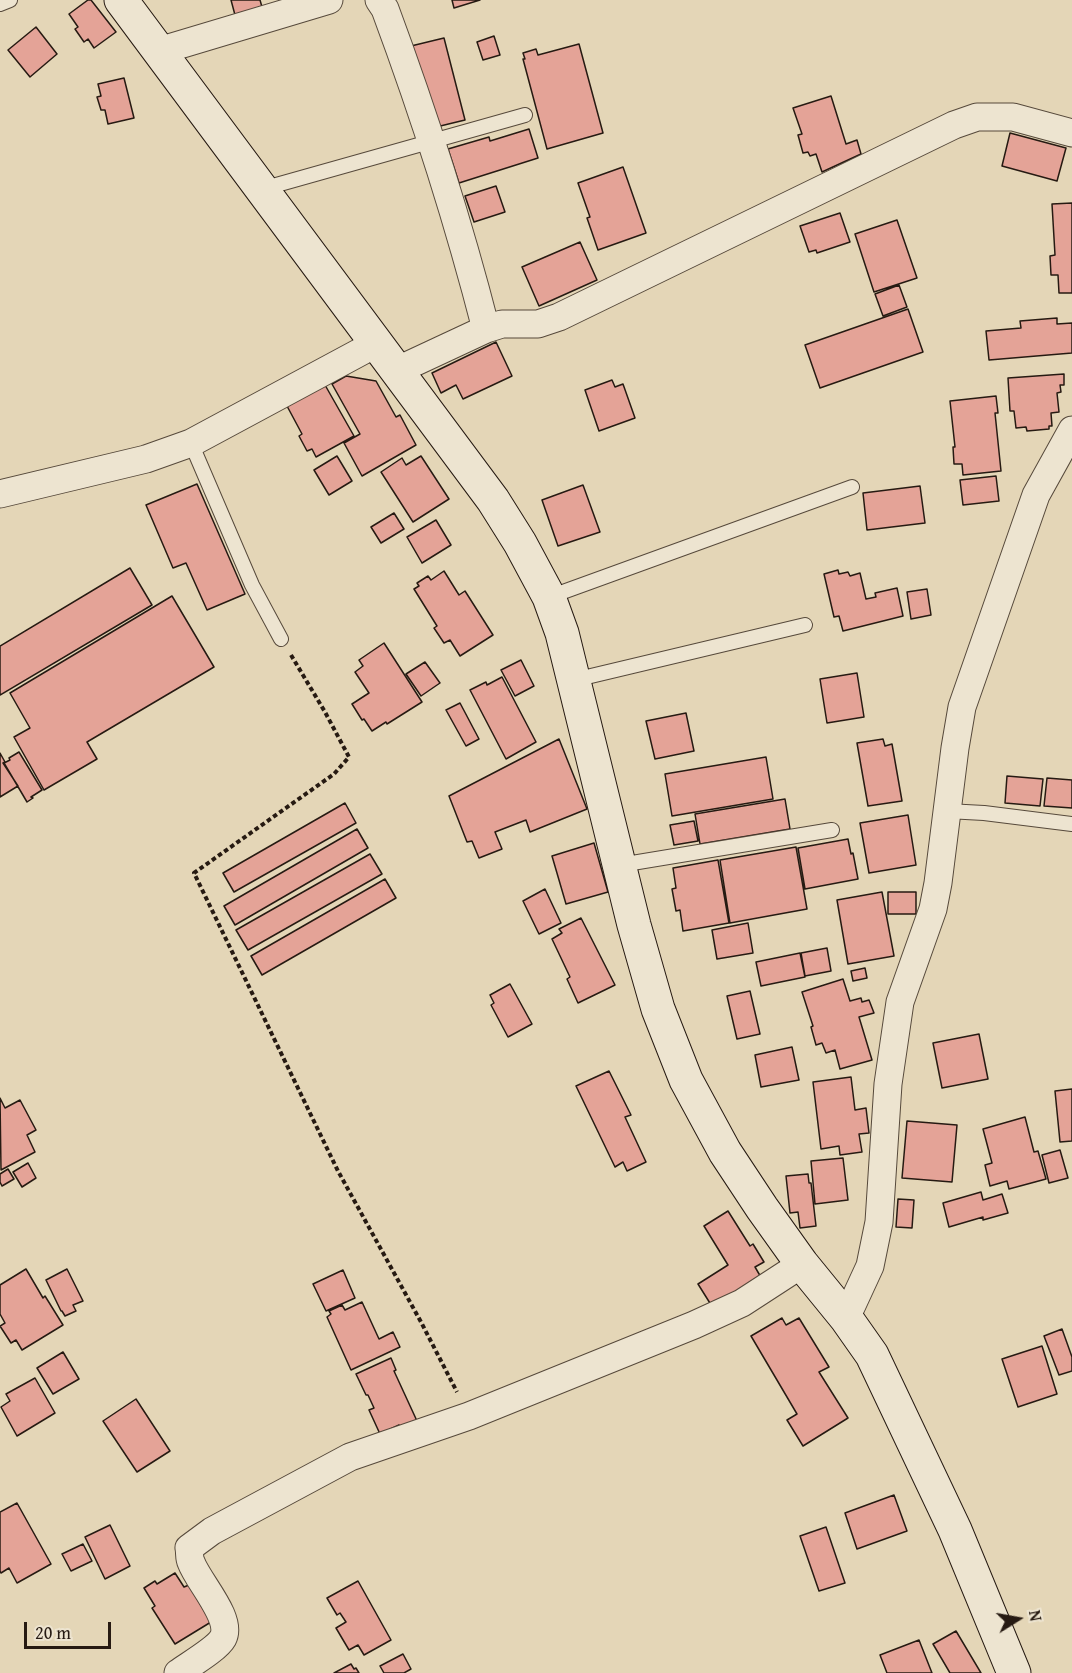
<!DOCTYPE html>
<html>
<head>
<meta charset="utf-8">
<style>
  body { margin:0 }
  #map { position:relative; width:1072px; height:1673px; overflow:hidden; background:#e4d6b7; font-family:"Gentium Book Plus",serif }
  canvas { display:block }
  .north { position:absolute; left:988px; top:1589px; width:60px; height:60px; -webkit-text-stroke:4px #ede4d0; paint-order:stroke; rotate:79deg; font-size:16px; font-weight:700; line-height:24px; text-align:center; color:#261a12 }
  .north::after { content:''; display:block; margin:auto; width:21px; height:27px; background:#261a12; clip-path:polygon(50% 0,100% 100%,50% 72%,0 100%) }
  .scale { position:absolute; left:24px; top:1622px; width:87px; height:27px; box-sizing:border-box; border:3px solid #261a12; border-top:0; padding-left:8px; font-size:18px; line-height:21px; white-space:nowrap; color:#261a12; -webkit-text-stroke:4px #ede4d0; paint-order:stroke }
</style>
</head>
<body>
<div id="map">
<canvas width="1072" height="1673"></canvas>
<div class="north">N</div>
<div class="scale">20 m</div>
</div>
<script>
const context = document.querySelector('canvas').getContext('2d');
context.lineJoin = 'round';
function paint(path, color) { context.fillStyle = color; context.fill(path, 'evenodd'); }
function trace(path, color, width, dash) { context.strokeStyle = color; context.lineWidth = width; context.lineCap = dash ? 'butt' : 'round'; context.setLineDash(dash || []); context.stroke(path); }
const building = new Path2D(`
  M 88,0 L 91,0 L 116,32 L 94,48 L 88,39 L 84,42 L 75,29 L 78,27 L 69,14 Z
  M 231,0 L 260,0 L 262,7 L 235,15 Z
  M 452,0 L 480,0 L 454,8 Z
  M 36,27 L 57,54 L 30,77 L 8,50 Z
  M 494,36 L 500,55 L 483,60 L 477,42 Z
  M 444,38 L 465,120 L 432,128 L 411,46 Z
  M 579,44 L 603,133 L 547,149 L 523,59 L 525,59 L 523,53 L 536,49 L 538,55 Z
  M 124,78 L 134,118 L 108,124 L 105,110 L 101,110 L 97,97 L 101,96 L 98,84 Z
  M 831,96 L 846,144 L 857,140 L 861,154 L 822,172 L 816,154 L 810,156 L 808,152 L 803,153 L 798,135 L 802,134 L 793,108 Z
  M 529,129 L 538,158 L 459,183 L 448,149 L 489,137 L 490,141 Z
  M 1010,133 L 1066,148 L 1057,181 L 1002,166 Z
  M 623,167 L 646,233 L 598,250 L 587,218 L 590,217 L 578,183 Z
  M 496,186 L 505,212 L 474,222 L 465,196 Z
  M 1072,203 L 1072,293 L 1059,293 L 1058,275 L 1051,275 L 1050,256 L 1055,255 L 1052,204 Z
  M 840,213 L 850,242 L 817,253 L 816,250 L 809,252 L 800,226 Z
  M 897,220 L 917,278 L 874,292 L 855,234 Z
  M 580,242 L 597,280 L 539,306 L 522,267 Z
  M 899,285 L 907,307 L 883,316 L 875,294 Z
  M 908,309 L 923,352 L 820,388 L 805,345 Z
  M 1057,318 L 1057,324 L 1072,323 L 1072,353 L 989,360 L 986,331 L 1021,328 L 1020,321 Z
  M 496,342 L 512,376 L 463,399 L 456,385 L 441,393 L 432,373 Z
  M 1064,374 L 1064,385 L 1060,385 L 1061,392 L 1057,393 L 1059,412 L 1051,413 L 1052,426 L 1049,426 L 1049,429 L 1027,431 L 1026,427 L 1016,428 L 1014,411 L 1010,411 L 1008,378 Z
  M 346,376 L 376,381 L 396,417 L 400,415 L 416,445 L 362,476 L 344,443 L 360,434 L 332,384 Z
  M 612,380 L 615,387 L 623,384 L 635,418 L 599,431 L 585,390 Z
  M 325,385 L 354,436 L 316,457 L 312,449 L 307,451 L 299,436 L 302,434 L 287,406 Z
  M 996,396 L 998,413 L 995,413 L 1001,471 L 963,475 L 962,464 L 954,464 L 953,447 L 955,447 L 950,401 Z
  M 337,456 L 352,481 L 329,495 L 314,470 Z
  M 421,456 L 449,499 L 413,522 L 381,472 L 402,458 L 406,465 Z
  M 996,476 L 999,501 L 963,505 L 960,480 Z
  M 197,484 L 245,594 L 207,610 L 186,563 L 173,568 L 146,505 Z
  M 583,485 L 600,532 L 558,546 L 542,500 Z
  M 920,486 L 925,523 L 867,530 L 863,493 Z
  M 394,513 L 404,529 L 381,543 L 371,527 Z
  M 436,520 L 451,545 L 422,563 L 407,537 Z
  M 130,568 L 152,605 L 0,695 L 0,646 Z
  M 838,570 L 839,574 L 848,572 L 850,576 L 860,573 L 866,599 L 876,597 L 875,593 L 897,588 L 903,616 L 843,631 L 839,616 L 834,617 L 824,574 Z
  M 444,571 L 459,595 L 465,591 L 493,635 L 460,656 L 450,640 L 444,643 L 434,628 L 437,626 L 414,589 L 419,586 L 417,583 L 428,576 L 431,580 Z
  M 927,589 L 931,615 L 911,619 L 907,592 Z
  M 172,596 L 214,667 L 87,742 L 97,759 L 44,790 L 14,737 L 30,728 L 10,693 Z
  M 384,643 L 422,702 L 387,724 L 386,722 L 372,731 L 364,719 L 362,720 L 352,704 L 369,693 L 355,672 L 363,666 L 359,660 Z
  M 521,660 L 534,686 L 515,696 L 501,670 Z
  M 425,662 L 440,683 L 421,696 L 406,674 Z
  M 857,673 L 864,717 L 827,723 L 820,679 Z
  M 502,677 L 536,742 L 506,759 L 470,690 L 486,682 L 487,685 Z
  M 460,703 L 479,739 L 466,746 L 446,710 Z
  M 686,713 L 694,751 L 655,759 L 646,721 Z
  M 559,739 L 587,809 L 530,832 L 526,820 L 495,832 L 502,849 L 479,858 L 472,841 L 467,842 L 449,796 Z
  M 883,739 L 885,746 L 892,744 L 902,801 L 868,806 L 857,743 Z
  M 19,752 L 42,790 L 31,797 L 33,798 L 27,802 L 4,763 L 10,760 L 9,758 Z
  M 0,753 L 5,762 L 3,763 L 18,786 L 0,797 Z
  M 766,757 L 773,799 L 672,816 L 665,774 Z
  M 1007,776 L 1043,779 L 1040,806 L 1005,803 Z
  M 1047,778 L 1072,780 L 1072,808 L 1044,806 Z
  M 785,799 L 790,829 L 700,844 L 695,814 Z
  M 345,803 L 356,823 L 234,892 L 223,873 Z
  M 908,815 L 916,865 L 869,873 L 860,823 Z
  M 694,821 L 698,841 L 674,845 L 670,825 Z
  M 357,829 L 368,848 L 235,925 L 224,906 Z
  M 848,839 L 851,854 L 853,853 L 858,879 L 805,889 L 798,848 Z
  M 594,843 L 608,892 L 566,904 L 552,856 Z
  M 796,847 L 807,909 L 730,923 L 720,860 Z
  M 370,854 L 382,874 L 248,950 L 236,930 Z
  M 718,860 L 729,923 L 683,931 L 680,910 L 676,911 L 672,889 L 676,888 L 673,868 Z
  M 385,879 L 396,898 L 262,975 L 251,956 Z
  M 545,889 L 561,923 L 539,934 L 523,901 Z
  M 882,892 L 894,956 L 848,964 L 837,900 Z
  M 888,892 L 916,892 L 916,914 L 888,914 Z
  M 581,918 L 615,985 L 578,1003 L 567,979 L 570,977 L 552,939 L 562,933 L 559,929 Z
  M 748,923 L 753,953 L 717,959 L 712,930 Z
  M 827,948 L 831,971 L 805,976 L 801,953 Z
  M 800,953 L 805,977 L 761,986 L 756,962 Z
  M 865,968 L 867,978 L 853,981 L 851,971 Z
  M 843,979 L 850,1001 L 861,998 L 862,1002 L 869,1000 L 874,1013 L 859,1017 L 872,1060 L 840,1069 L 835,1050 L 826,1053 L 822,1043 L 816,1045 L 811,1027 L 813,1026 L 802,992 Z
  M 510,984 L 532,1024 L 508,1037 L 491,1005 L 494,1003 L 490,995 Z
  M 750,991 L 760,1034 L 737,1039 L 727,996 Z
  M 979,1034 L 988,1079 L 942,1088 L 933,1043 Z
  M 792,1047 L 799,1080 L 761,1087 L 755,1055 Z
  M 609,1071 L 631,1115 L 625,1117 L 646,1162 L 627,1171 L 623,1162 L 615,1167 L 576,1086 Z
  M 851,1077 L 855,1110 L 866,1108 L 869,1133 L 859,1134 L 862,1152 L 840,1155 L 839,1146 L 821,1149 L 813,1082 Z
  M 1072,1089 L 1072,1141 L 1060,1142 L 1055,1091 Z
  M 0,1098 L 5,1108 L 20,1100 L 36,1130 L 27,1135 L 35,1152 L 1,1170 Z
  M 1025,1117 L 1034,1152 L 1038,1151 L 1046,1179 L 1009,1189 L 1007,1181 L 990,1186 L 985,1165 L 992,1163 L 983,1129 Z
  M 907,1121 L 957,1125 L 952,1182 L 902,1178 Z
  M 1060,1150 L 1068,1178 L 1049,1183 L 1042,1155 Z
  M 843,1158 L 848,1200 L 815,1204 L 811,1161 Z
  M 28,1163 L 36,1178 L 22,1187 L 13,1172 Z
  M 8,1169 L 14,1179 L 2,1186 L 0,1182 L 0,1174 Z
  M 808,1174 L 809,1183 L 811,1183 L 816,1226 L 800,1228 L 798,1212 L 790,1213 L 786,1176 Z
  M 981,1192 L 983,1200 L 1002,1194 L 1008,1213 L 983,1220 L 983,1217 L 949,1227 L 943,1203 Z
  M 898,1199 L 914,1200 L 912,1228 L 896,1227 Z
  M 728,1211 L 750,1246 L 753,1244 L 764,1262 L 755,1267 L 762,1279 L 713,1308 L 698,1284 L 728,1265 L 704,1226 Z
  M 26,1269 L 43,1298 L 45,1296 L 63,1325 L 22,1350 L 16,1340 L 11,1343 L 0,1326 L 5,1323 L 0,1314 L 0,1285 Z
  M 67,1269 L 83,1301 L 73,1305 L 76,1311 L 65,1316 L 62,1311 L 61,1311 L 46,1280 Z
  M 343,1270 L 355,1298 L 326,1311 L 313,1284 Z
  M 362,1302 L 379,1339 L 393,1332 L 400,1347 L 351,1370 L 327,1317 L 331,1314 L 329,1311 L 342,1305 L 345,1310 Z
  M 782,1318 L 786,1325 L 799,1318 L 829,1367 L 819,1372 L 848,1418 L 803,1446 L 787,1420 L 797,1414 L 751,1336 Z
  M 1062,1329 L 1072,1357 L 1072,1371 L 1059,1375 L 1044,1336 Z
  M 1042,1346 L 1057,1394 L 1018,1407 L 1002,1359 Z
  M 63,1352 L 79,1379 L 53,1394 L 37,1368 Z
  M 391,1358 L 396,1370 L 394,1371 L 417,1421 L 401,1428 L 399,1425 L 380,1434 L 369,1410 L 374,1408 L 368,1395 L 366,1395 L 356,1374 Z
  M 35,1378 L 55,1413 L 17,1436 L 1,1407 L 10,1401 L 6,1394 Z
  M 136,1399 L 170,1451 L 137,1472 L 103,1421 Z
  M 894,1495 L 907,1531 L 857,1549 L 845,1513 Z
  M 17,1503 L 51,1564 L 17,1583 L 9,1568 L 1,1573 L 0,1571 L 0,1512 Z
  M 110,1525 L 130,1566 L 105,1579 L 85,1537 Z
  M 826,1527 L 845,1583 L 819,1591 L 800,1536 Z
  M 83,1544 L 92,1561 L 71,1571 L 62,1554 Z
  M 175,1573 L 184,1587 L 189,1585 L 211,1622 L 175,1644 L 152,1608 L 155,1606 L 144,1588 L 155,1581 L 157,1584 Z
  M 358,1581 L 391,1640 L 364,1655 L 358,1645 L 349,1650 L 336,1628 L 346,1622 L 340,1613 L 337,1615 L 327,1598 Z
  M 956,1631 L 981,1673 L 950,1673 L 933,1644 Z
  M 919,1640 L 932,1673 L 887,1673 L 880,1655 Z
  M 403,1654 L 411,1669 L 404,1673 L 384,1673 L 380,1666 Z
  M 351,1664 L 354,1669 L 356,1668 L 359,1673 L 334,1673 Z`);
const path = new Path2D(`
  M 291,655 L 325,712 L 349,757 L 334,774 L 194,873 L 338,1171 L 421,1322 L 457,1392`);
const lane = new Path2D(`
  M 0,4 L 10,0
  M 262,189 L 525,115
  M 191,443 L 252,585 L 281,639
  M 549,597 L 852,487
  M 574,680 L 805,625
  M 947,811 L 984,813 L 1072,824
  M 620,865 L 832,830`);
const street = new Path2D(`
  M 379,0 L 385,9 C 424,114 458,220 486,329
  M 159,51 L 329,0
  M 396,371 L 486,329 L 502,324 L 538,324 L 559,317 L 954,125 L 977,117 L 1013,117 L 1072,133
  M 0,494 L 146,459 L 191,443 L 377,343
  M 846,1318 L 870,1266 L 879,1222 L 888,1084 L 900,1002 L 933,909 L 938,883 L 955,748 L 962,707 L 1036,495 L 1072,430
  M 178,1673 C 189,1665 217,1649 223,1638 C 233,1618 198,1582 191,1562 C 189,1558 190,1553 189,1548 L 212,1531 L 350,1457 L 469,1416 L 694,1325 L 742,1303 L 802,1264`);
const secondary = new Path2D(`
  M 121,0 L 493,500 L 520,543 L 549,597 L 562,633 L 634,925 L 658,1009 L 686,1080 L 725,1152 L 762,1208 L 802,1264 L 846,1318 L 872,1355 L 955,1530 L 1014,1673`);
paint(building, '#e4a397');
trace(building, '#261a12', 1.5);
trace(lane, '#56493b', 16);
trace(street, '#56493b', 29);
trace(secondary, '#261a12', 35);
trace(path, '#261a12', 4, [4.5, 3]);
trace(lane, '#ede4d0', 14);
trace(street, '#ede4d0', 27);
trace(secondary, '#ede4d0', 33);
</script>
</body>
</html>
